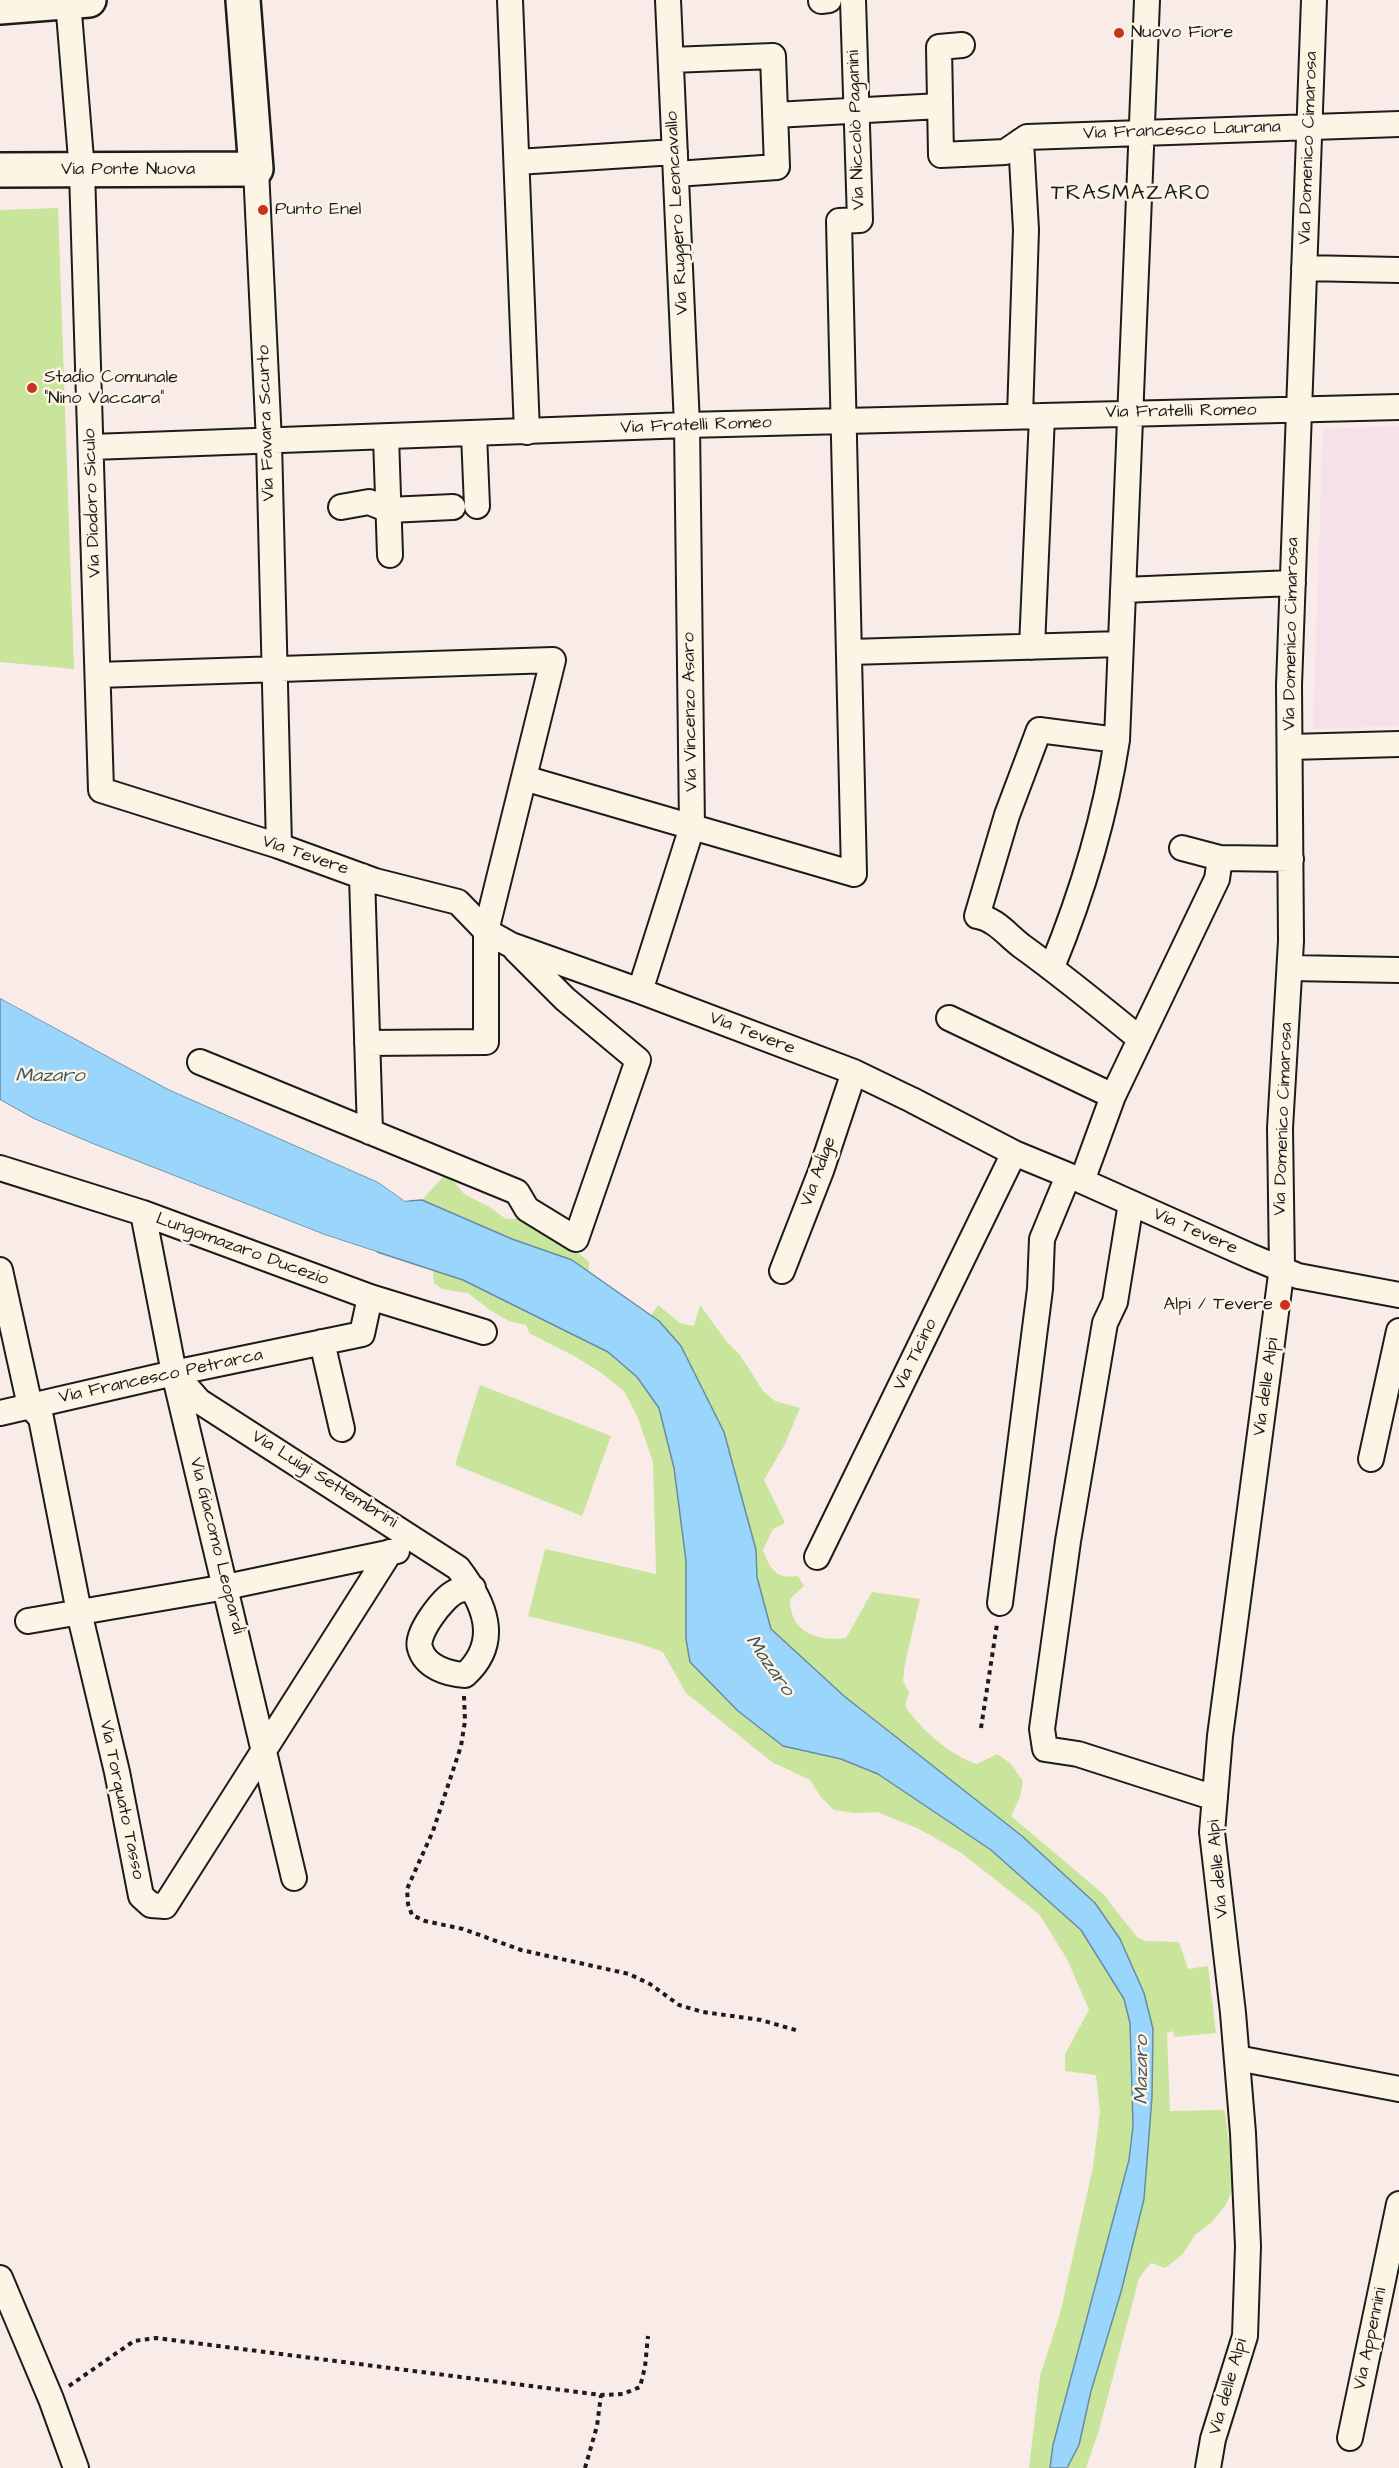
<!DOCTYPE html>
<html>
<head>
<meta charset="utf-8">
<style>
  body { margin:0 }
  canvas { display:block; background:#f9ebe7 }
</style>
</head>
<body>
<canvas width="1399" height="2468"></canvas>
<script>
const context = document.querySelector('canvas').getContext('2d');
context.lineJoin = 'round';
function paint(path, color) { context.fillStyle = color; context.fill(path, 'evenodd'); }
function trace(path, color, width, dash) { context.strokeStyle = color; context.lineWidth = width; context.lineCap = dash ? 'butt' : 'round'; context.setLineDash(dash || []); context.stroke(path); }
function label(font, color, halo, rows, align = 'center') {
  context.font = font + ' "Architects Daughter",sans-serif'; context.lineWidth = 5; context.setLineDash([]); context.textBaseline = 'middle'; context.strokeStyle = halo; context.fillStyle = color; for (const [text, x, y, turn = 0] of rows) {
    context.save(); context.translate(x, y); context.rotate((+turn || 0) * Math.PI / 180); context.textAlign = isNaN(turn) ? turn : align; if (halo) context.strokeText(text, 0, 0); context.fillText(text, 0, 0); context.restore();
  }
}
const built = new Path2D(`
  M 1399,426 L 1399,726 L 1313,729 L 1323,429 Z`);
const green = new Path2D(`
  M 58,208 L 74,669 L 0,662 L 0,210 Z
  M 443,1177 L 452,1179 L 464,1194 L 491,1208 L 506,1219 L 520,1219 L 576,1251 L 589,1262 L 589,1272 L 571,1260 L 512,1239 L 422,1200 Z
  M 433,1270 L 463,1280 L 608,1352 L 637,1377 L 659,1408 L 674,1468 L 686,1561 L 686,1639 L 690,1662 L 783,1746 L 841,1759 L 878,1774 L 991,1850 L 1081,1930 L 1124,1999 L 1130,2024 L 1133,2126 L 1129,2160 L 1053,2445 L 1050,2468 L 1029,2468 L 1040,2376 L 1060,2314 L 1093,2167 L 1100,2112 L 1096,2075 L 1065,2071 L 1065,2054 L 1089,2010 L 1067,1959 L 1039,1914 L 960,1852 L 917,1828 L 877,1812 L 855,1813 L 834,1810 L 821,1797 L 810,1780 L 772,1762 L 686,1693 L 663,1652 L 638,1643 L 528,1616 L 545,1549 L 656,1574 L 653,1462 L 638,1418 L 624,1391 L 600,1372 L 576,1357 L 529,1333 L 526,1325 L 509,1321 L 490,1310 L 468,1293 L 442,1289 L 434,1283 Z
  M 658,1305 L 680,1323 L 694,1326 L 700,1305 L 726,1341 L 740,1355 L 763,1391 L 775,1401 L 800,1408 L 785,1444 L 764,1480 L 785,1523 L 773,1529 L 763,1550 C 771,1570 775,1579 798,1576 L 804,1586 L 790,1599 C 790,1632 816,1642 846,1638 L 872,1592 L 920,1599 L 905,1663 L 903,1681 L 909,1692 L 905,1706 C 921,1730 950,1755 977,1764 L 997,1754 L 1010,1763 L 1023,1781 L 1020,1797 L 1011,1816 L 1103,1894 L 1137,1937 L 1145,1941 L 1179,1942 L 1188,1969 L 1208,1966 L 1216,2033 L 1174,2037 L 1173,2031 L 1167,2033 L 1170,2111 L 1223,2110 L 1225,2112 L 1234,2186 L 1225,2206 L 1211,2223 L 1195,2235 L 1182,2255 L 1165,2268 L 1151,2263 L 1139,2278 L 1099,2430 L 1086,2468 L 1067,2468 L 1079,2445 L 1091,2391 L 1121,2292 L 1144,2199 L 1152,2097 L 1153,2029 L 1144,1993 L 1120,1939 L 1095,1903 L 1022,1836 L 844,1696 L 771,1629 L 757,1577 L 756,1550 L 724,1431 L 651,1316 Z
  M 480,1385 L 611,1436 L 582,1516 L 455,1465 Z`);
const water = new Path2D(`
  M 0,998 L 168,1089 L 378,1182 L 405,1201 L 422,1200 L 512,1239 L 572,1260 L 659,1321 L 681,1346 L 724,1432 L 756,1550 L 757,1577 L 771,1629 L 844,1696 L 1022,1836 L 1095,1903 L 1120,1939 L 1144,1993 L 1153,2029 L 1152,2097 L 1144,2199 L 1121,2292 L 1091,2391 L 1079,2445 L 1067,2468 L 1050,2468 L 1053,2445 L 1129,2160 L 1133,2126 L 1130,2023 L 1124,1999 L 1081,1930 L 991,1850 L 878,1774 L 841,1759 L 783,1746 L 738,1711 L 690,1662 L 686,1639 L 686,1561 L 674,1468 L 659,1408 L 637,1377 L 608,1352 L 463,1280 L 325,1235 L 93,1144 L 34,1119 L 0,1100 Z`);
const pier = new Path2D(`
  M 0,995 L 170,1086 L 379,1179 L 406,1198 L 424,1198 L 405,1201 L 378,1182 L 168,1089 L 0,998 Z
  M 0,1100 L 34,1119 L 93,1144 L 325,1235 L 377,1252 L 376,1255 L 323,1238 L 92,1147 L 32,1122 L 0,1103 Z`);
const path = new Path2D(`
  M 464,1696 L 465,1721 L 461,1746 L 433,1831 L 407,1889 L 408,1904 L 412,1915 L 425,1921 L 463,1929 L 521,1950 L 629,1974 L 650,1984 L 679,2005 L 703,2012 L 761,2020 L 799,2031
  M 981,1728 L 997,1624
  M 69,2386 L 134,2341 L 156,2338 L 601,2395 L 623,2394 L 640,2387 L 645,2367 L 648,2336
  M 585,2468 L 597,2426 L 601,2395`);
const street = new Path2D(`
  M 510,0 L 527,432
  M 68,1 L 82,171 L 101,790 L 279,846 L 375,881 L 458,902 L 486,931 L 511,945 L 640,991 L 854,1072 L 912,1100 L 1014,1153 L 1082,1181 L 1250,1256 L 1298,1276 L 1399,1295
  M 821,1 L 829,0
  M 962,45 L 939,47 L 941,155 L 1005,152 L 1027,137 L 1399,124
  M 671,60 L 773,56 L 777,167 L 676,174
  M 775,115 L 940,106
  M 517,162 L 675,152
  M 256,169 L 269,442 L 279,846
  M 1304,268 L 1399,270
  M 1020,416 L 1026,230 L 1021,141
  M 474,434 L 477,506
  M 386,437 L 390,555
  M 92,447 L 687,425 L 1399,407
  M 341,507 L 369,502 L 389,510 L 453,507
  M 1123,590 L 1293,583
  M 1032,647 L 1042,416
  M 850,652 L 1121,644
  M 98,675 L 553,660 L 486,931 L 486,1042 L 367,1043
  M 1290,747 L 1399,744
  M 524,778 L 854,874 L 839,221 L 860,220 L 853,0
  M 1182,848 L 1220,858 L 1291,859
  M 362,876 L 370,1132
  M 1052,967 C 1082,894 1105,818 1117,740
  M 1290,968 L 1399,970
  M 640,991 L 692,827 L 687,425 L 668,0
  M 949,1018 L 1113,1096
  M 1140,1039 C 1101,1007 1063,976 1023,947 C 1008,936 996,919 977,916 L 1007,815 L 1039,730 L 1117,740 L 1147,0
  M 200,1062 L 517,1192 L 527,1209 L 576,1239 L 638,1060 L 565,999 L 516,950
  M 0,1168 L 143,1213 L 370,1297 L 484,1332
  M 1082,1181 L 1113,1096 L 1217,879 L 1220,858
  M 1131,1203 L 1115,1302 L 1105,1323 L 1068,1541 L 1042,1729 L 1045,1749 L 1078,1754 L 1215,1798
  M 143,1213 L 174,1373 L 294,1878
  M 0,1270 L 30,1406 L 41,1418 L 79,1612 L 117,1772 L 141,1896 L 151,1905 L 165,1906 L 390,1552
  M 782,1271 L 821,1171 L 854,1072
  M 322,1342 L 342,1429
  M 176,1375 L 199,1401 L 458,1568 C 484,1602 502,1641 465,1675 C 448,1674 425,1667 420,1648 C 415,1634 443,1598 455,1592 C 460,1589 467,1589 473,1588
  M 0,1413 L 174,1373 L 362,1334 L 370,1297
  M 1371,1459 L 1399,1331
  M 817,1557 L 1014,1153
  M 1000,1603 L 1040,1289 L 1042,1239 L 1068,1176
  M 28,1621 L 226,1587 L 397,1551
  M 1237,2058 L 1399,2089
  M 0,2278 L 51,2399 L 76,2468
  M 1350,2438 L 1399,2204
  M 1208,2468 L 1213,2439 L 1245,2336 L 1248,2246 L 1243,2133 L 1233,2013 L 1212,1832 L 1220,1736 L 1282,1267 L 1280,1128 L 1291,941 L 1289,685 L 1314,0`);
const secondary = new Path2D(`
  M 0,7 L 89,0
  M 0,170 L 256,169 L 243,0`);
const markers = [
  [1119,33,6,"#c8321e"],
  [263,210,6,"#c8321e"],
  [32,388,6,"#c8321e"],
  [1285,1305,6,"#c8321e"]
];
const poiNames = [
  ["Nuovo Fiore",1131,33],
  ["Punto Enel",275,210],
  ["Stadio Comunale",44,378],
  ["\"Nino Vaccara\"",44,399],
  ["Alpi / Tevere",1273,1305,"right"]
];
const streetNames = [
  ["Via Niccolò Paganini",857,130,-92],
  ["Via Francesco Laurana",1182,131,-2],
  ["Via Domenico Cimarosa",1309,148,-88],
  ["Via Ponte Nuova",128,170],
  ["Via Ruggero Leoncavallo",678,213,-93],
  ["Via Fratelli Romeo",1181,412,-1],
  ["Via Favara Scurto",267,423,-92],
  ["Via Fratelli Romeo",696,426,-2],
  ["Via Diodoro Siculo",93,503,-92],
  ["Via Domenico Cimarosa",1292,634,-89],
  ["Via Vincenzo Asaro",691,712,-91],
  ["Via Tevere",305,856,19],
  ["Via Tevere",752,1034,21],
  ["Via Domenico Cimarosa",1284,1119,-88],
  ["Via Adige",819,1172,-70],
  ["Via Tevere",1195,1232,24],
  ["Lungomazaro Ducezio",242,1250,20],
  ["Via Ticino",916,1355,-64],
  ["Via Francesco Petrarca",161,1377,-12],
  ["Via delle Alpi",1267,1387,-82],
  ["Via Luigi Settembrini",324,1480,32],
  ["Via Giacomo Leopardi",216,1546,76],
  ["Via Torquato Tasso",121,1800,78],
  ["Via delle Alpi",1219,1869,-95],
  ["Via Appennini",1371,2339,-78],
  ["Via delle Alpi",1229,2387,-74]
];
const waterNames = [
  ["Mazaro",50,1077],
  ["Mazaro",769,1666,55],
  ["Mazaro",1143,2070,-90]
];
const quarterNames = [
  ["TRASMAZARO",1131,195]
];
paint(built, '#f6e0e9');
paint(green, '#c9e49b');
paint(water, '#9ad6fb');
trace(water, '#688ca2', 1.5);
paint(pier, '#f9ebe7');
trace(street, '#1c1c1c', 28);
trace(secondary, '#1c1c1c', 38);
trace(path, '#1c1c1c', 4, [4.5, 4.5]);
trace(street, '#fcf5e5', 24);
trace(secondary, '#fcf5e5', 33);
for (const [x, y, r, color] of markers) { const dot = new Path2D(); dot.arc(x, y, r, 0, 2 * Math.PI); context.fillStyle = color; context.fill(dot); trace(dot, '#fcf5e5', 2); }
label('18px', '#1c1c1c', '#fcf5e5', poiNames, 'left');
label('18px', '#1c1c1c', '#fcf5e5', streetNames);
label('italic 20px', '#42545f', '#fcf5e5', waterNames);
context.letterSpacing = '1.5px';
label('21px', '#1c1c1c', '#fcf5e5', quarterNames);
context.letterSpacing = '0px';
</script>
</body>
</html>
